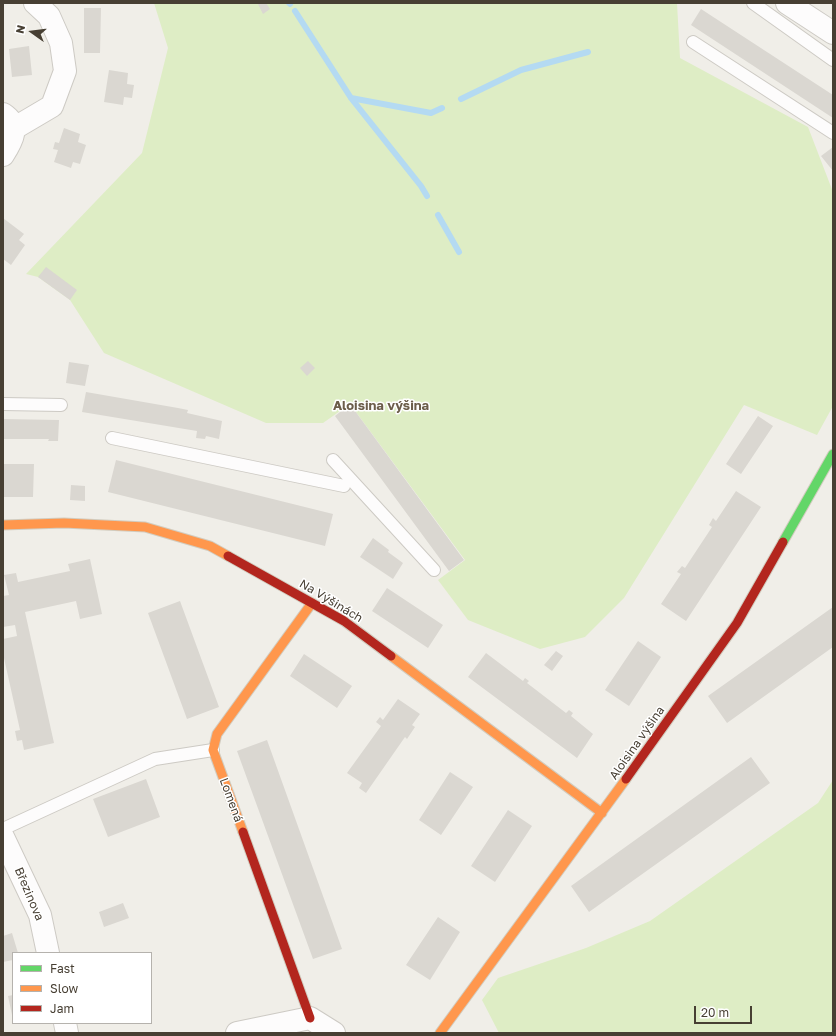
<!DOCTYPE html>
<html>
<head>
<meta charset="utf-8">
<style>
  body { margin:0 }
  #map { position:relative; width:836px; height:1036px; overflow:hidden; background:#f0eee8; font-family:"Golos Text",sans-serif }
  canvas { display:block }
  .frame { position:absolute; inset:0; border:4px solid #473f33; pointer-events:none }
  .legend { position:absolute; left:12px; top:952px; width:140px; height:72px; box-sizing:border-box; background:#fff; border:1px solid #b5b2ad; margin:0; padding:5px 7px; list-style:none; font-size:12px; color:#473f33 }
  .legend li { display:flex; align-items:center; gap:8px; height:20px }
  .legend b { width:20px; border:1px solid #b5b2ad }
  .north { position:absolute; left:12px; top:12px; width:40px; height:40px; -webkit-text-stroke:3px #fff; paint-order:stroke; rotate:284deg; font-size:11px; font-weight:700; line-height:16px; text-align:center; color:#473f33 }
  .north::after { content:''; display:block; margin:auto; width:14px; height:18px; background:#473f33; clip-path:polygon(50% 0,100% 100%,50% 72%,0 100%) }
  .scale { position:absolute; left:694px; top:1006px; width:58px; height:18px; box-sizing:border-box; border:2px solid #473f33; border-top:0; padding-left:5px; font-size:12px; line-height:14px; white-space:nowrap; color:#473f33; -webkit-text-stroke:3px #fff; paint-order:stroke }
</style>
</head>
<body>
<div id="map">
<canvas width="836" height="1036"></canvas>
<div class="frame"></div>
<ul class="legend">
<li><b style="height:5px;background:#63d668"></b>Fast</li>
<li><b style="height:5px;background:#ff974d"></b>Slow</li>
<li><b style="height:5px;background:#b3261e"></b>Jam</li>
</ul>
<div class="north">N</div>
<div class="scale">20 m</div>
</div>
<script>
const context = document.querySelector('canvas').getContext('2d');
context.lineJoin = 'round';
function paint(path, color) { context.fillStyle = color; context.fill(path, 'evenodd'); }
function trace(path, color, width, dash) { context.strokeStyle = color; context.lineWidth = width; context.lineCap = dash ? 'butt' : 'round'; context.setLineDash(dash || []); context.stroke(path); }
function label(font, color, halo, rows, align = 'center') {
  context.font = font + ' "Golos Text",sans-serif'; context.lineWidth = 3; context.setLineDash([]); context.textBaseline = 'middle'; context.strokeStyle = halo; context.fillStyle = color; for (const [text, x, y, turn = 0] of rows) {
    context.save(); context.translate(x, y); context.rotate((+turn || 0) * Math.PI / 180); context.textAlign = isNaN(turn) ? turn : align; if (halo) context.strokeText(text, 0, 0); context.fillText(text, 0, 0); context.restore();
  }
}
const green = new Path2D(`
  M 154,3 L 677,3 L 680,58 L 808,127 L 833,192 L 833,406 L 817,435 L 744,405 L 624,598 L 585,637 L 540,649 L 468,620 L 438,580 L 465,560 L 350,404 L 323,423 L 266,423 L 104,353 L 70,300 L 38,277 L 26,274 L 142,153 L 168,48 Z
  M 833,780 L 833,1033 L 499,1033 L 482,1000 L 498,978 L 586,948 L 650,921 L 818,803 Z`);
const stream = new Path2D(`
  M 289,3 L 290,4
  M 295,11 L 351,98 L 421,186 L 427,196
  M 351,98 L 431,113 L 442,108
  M 461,99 L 521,70 L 588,52
  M 438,215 L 459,252`);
const building = new Path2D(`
  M 259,3 L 266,3 L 270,9 L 263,14 L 258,4 Z
  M 84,8 L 101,8 L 100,53 L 84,53 Z
  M 701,9 L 833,95 L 833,118 L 691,25 Z
  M 29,46 L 32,75 L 12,77 L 9,49 Z
  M 109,70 L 128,73 L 127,84 L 134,85 L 132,98 L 124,97 L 123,105 L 104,102 Z
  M 64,128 L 80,134 L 78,142 L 86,145 L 80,164 L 73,162 L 71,168 L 54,162 L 58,150 L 53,149 L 55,142 L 59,143 Z
  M 833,147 L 833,171 L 821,156 Z
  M 3,218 L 24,234 L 19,240 L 25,245 L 11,265 L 3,259 Z
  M 46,267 L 77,290 L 70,300 L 38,277 Z
  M 308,361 L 315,368 L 307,376 L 300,368 Z
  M 69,362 L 89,365 L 85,386 L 66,383 Z
  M 86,392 L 178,408 L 188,410 L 187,413 L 222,421 L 219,439 L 206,436 L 205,439 L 196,438 L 197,431 L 82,412 Z
  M 350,404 L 464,560 L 449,571 L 335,416 Z
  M 758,416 L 773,426 L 741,474 L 726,464 Z
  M 3,419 L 59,420 L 58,441 L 48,441 L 49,439 L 3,439 Z
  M 116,460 L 333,514 L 325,546 L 108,492 Z
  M 3,464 L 34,464 L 33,497 L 3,497 Z
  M 71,485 L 85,486 L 85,501 L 70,500 Z
  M 736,491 L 761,507 L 686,621 L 661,604 L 681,574 L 677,572 L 682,566 L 685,568 L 712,527 L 709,525 L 713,518 L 716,521 Z
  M 373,538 L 389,550 L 388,552 L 403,563 L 393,579 L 360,557 Z
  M 90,559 L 102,614 L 80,619 L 76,601 L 25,612 L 54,743 L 24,750 L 22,740 L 17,741 L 15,731 L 20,730 L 4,658 L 3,659 L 3,639 L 17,636 L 15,625 L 3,627 L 3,596 L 9,595 L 4,575 L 16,573 L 18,582 L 70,571 L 68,564 Z
  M 387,588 L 443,625 L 428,648 L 372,611 Z
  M 180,601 L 219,707 L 187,719 L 148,613 Z
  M 833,607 L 833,647 L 727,723 L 708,696 Z
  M 638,641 L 661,657 L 629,706 L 605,690 Z
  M 556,651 L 563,656 L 552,671 L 544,665 Z
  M 486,653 L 523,681 L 525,678 L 529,681 L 527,683 L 566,713 L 569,710 L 573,713 L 571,716 L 593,734 L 577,758 L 468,677 Z
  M 304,654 L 352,686 L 337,708 L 290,676 Z
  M 398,699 L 420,714 L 412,725 L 415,727 L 407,739 L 405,737 L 366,793 L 359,788 L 362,783 L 347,773 L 381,726 L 376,722 L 380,717 L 383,720 Z
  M 267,740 L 342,949 L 313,959 L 237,751 Z
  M 751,757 L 770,783 L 589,912 L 571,886 Z
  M 450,772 L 473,787 L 441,835 L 419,820 Z
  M 146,779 L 160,817 L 108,837 L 93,799 Z
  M 508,810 L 532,826 L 495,882 L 471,866 Z
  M 123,903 L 129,918 L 104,927 L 99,912 Z
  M 438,917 L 460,932 L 430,980 L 406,965 Z
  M 12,933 L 18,953 L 13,953 L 13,960 L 3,962 L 3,936 Z
  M 13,995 L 13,1015 L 12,1015 L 8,996 Z`);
const lane = new Path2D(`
  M 753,3 L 833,60
  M 693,42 L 833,133
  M 3,404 L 61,405
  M 112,438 L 344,486
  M 333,460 L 434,570
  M 3,829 L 155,759 L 213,750`);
const street = new Path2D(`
  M 787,3 L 833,33
  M 3,114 C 21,126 12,141 3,155
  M 13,129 L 52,106 L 65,71 L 61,43 L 49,16 L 35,3
  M 3,837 L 40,915 L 48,953
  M 65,1023 L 67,1033
  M 237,1033 L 310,1018 L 334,1033`);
const fast = new Path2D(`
  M 783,542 L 833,454`);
const slow = new Path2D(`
  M 3,525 L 64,523 L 145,527 L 210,546 L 228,556
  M 391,656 L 602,813
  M 243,832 L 213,750 L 217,734 L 312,603
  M 440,1033 L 626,779`);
const jam = new Path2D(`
  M 228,556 L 344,621 L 391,656
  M 626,779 L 737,623 L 783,542
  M 243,832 L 310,1018`);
const streetNames = [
  ["Na Výšinách",331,601,31],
  ["Aloisina výšina",637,743,-55],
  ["Lomená",231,800,70],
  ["Březinova",29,894,67]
];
const neighbourhoodNames = [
  ["Aloisina výšina",381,406]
];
paint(green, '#deedc5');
trace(stream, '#b4daf2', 6);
paint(building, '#dad7d1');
trace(lane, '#cdcac4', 14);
trace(street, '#cdcac4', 24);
trace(fast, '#d2ccbf', 11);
trace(slow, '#d2ccbf', 11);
trace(jam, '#d2ccbf', 11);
trace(lane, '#fdfcfc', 12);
trace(street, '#fdfcfc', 22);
trace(fast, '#63d668', 9);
trace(slow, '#ff974d', 9);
trace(jam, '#b3261e', 9);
label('12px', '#473f33', '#fff', streetNames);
label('bold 13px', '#6b5d4a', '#fff', neighbourhoodNames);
</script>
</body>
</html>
